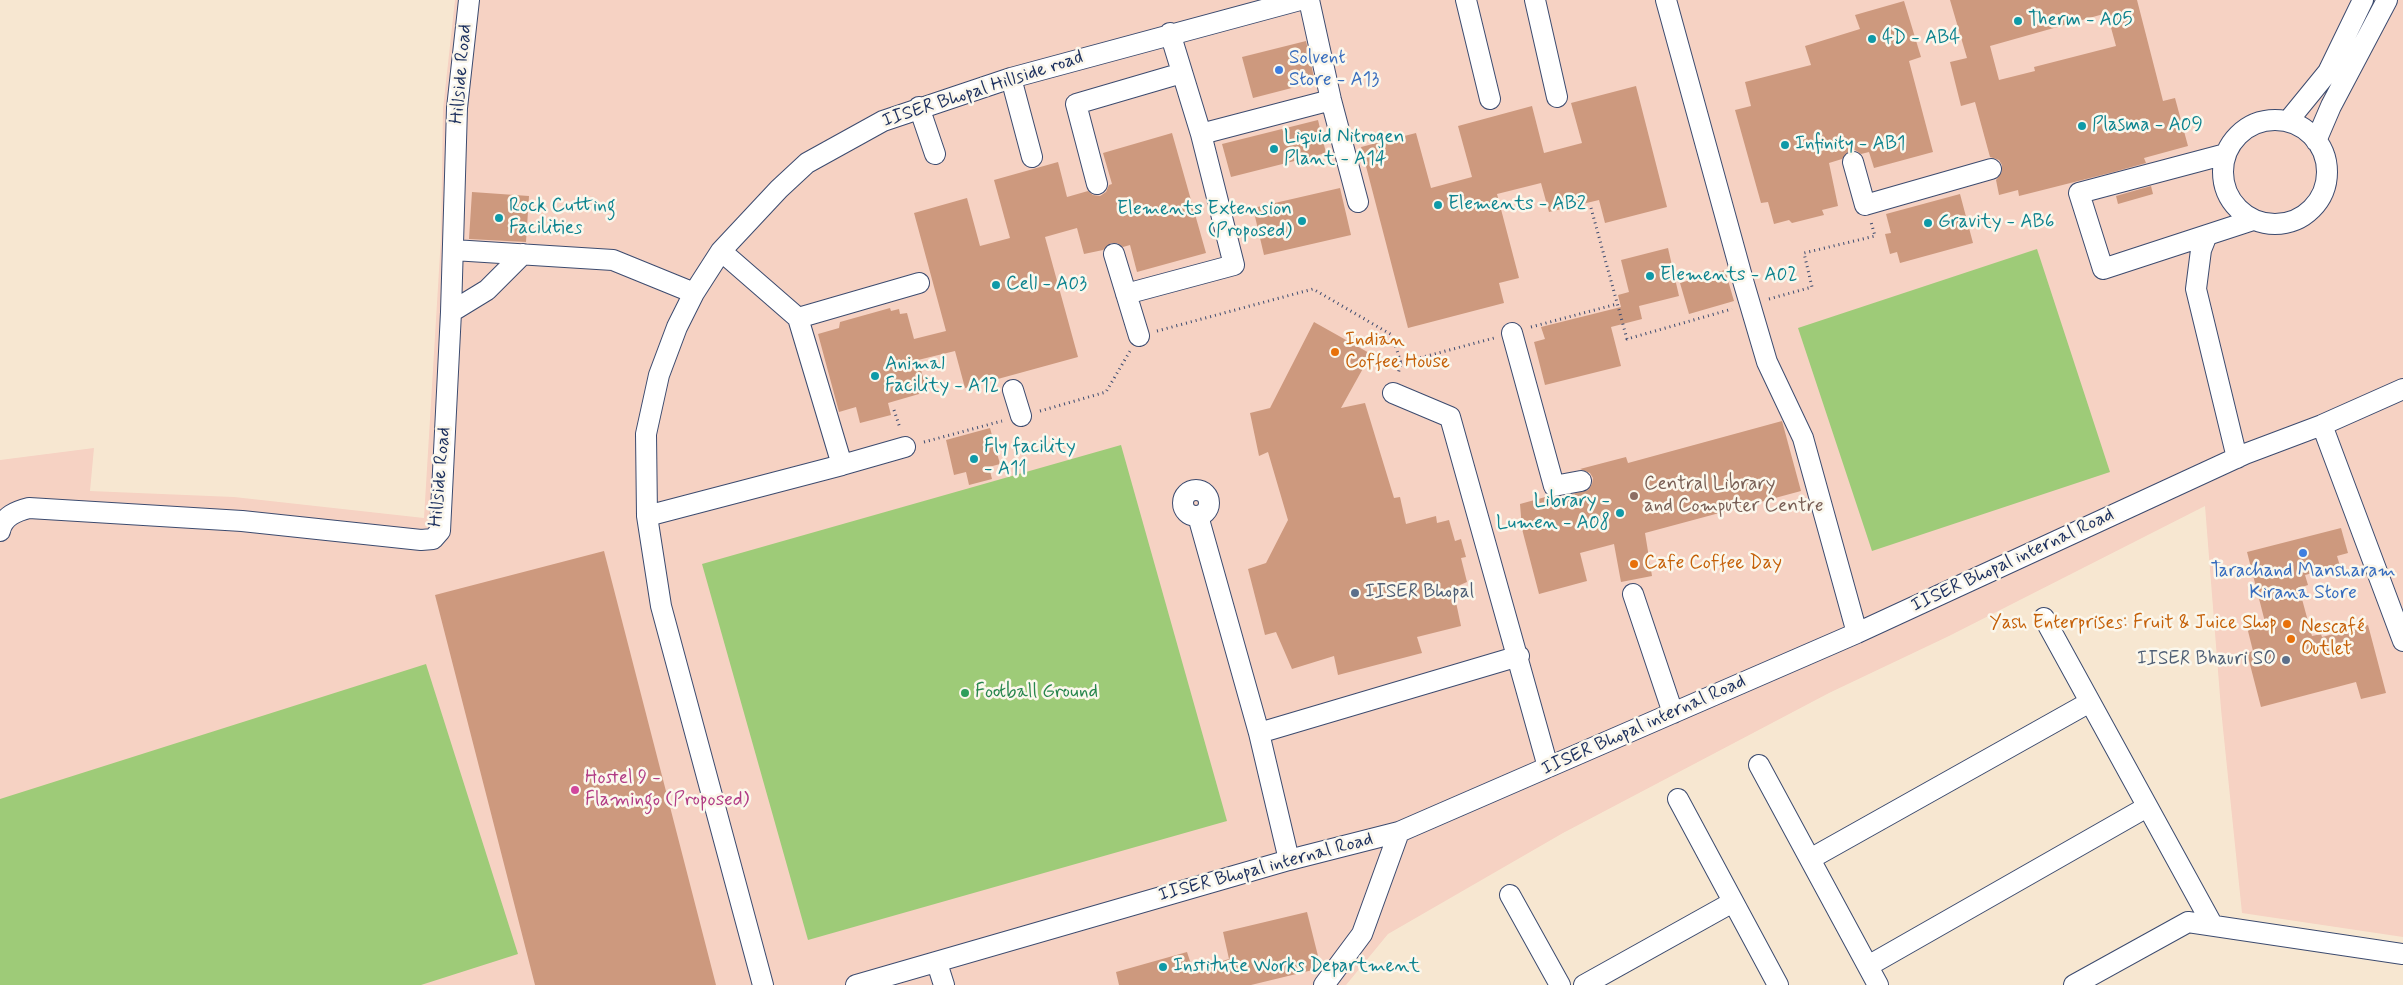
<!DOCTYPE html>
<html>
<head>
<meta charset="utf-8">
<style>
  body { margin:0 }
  canvas { display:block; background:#f7e7d1 }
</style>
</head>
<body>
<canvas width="2403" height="985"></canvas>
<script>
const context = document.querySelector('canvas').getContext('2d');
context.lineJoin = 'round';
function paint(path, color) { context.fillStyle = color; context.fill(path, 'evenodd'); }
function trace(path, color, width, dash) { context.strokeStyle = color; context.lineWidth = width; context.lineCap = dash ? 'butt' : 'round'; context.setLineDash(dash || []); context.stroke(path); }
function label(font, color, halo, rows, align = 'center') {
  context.font = font + ' Mynerve,sans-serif'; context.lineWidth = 5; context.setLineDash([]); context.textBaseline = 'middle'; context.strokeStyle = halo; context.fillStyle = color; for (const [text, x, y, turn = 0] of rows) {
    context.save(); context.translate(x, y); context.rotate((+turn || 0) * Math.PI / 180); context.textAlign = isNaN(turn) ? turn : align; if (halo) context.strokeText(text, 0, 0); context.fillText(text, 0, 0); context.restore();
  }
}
const built = new Path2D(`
  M 455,0 L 2403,0 L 2403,937 L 2242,913 L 2221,709 L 2205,506 L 1949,636 L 1829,693 L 1563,833 L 1388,934 L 1346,985 L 0,985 L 0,460 L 94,448 L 90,491 L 234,497 L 424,518 L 441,237 L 443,109 Z`);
const green = new Path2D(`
  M 2037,249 L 2110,472 L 1872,551 L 1798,328 Z
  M 1121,445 L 1227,821 L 808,940 L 702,564 Z
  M 426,664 L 518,954 L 421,985 L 0,985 L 0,799 Z`);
const building = new Path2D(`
  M 1950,0 L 2137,0 L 2163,101 L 2175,98 L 2188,146 L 2144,158 L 2146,163 L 2110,173 L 2019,196 L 2018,190 L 1999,195 L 1996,180 L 2002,172 L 2002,165 L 1999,160 L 1990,157 L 1975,102 L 1961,106 L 1950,62 L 1967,58 ZM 2107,13 L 2116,46 L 2034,67 L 2035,71 L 1999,80 L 1990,46 Z
  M 1904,1 L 1921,57 L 1909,61 L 1933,152 L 1874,168 L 1869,152 L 1861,154 L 1855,150 L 1849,151 L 1842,159 L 1829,163 L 1838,206 L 1822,210 L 1824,215 L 1792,223 L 1789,220 L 1774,224 L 1768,202 L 1761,203 L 1735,110 L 1751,106 L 1745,82 L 1811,65 L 1805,46 L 1860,29 L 1855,15 Z
  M 1306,41 L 1315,82 L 1253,98 L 1242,57 Z
  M 1636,86 L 1667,207 L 1605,223 L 1599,200 L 1549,212 L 1541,183 L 1497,194 L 1519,278 L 1499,283 L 1504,303 L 1408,328 L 1361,147 L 1416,133 L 1431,188 L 1472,177 L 1458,126 L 1532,106 L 1544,153 L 1582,143 L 1571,103 Z
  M 1318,120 L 1326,153 L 1231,177 L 1222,144 Z
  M 1172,133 L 1206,253 L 1137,272 L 1130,245 L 1123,247 L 1117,243 L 1111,243 L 1103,250 L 1084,254 L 1077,228 L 1045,237 L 1078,357 L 965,388 L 955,351 L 918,360 L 925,384 L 917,386 L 919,394 L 888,403 L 891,415 L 860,423 L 856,407 L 839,412 L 818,334 L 839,328 L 840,322 L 890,308 L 891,311 L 899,309 L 900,314 L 907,313 L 914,339 L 946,331 L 914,213 L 967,198 L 980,246 L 1010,238 L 994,180 L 1058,162 L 1067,197 L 1088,191 L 1093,195 L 1100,196 L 1106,192 L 1109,185 L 1112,184 L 1103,153 Z
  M 2151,186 L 2153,194 L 2118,204 L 2116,196 Z
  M 1340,188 L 1351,235 L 1264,255 L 1253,208 Z
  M 472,192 L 529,196 L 526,242 L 469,239 Z
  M 1960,194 L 1973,243 L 1900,263 L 1897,252 L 1890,254 L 1885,234 L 1891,233 L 1886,214 Z
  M 1668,248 L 1679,296 L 1639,306 L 1642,319 L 1611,327 L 1621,366 L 1545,385 L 1534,342 L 1545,339 L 1541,327 L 1621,307 L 1618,295 L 1629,292 L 1621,260 Z
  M 1725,270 L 1734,301 L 1689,314 L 1680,283 Z
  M 1314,322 L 1371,354 L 1341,408 L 1365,403 L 1394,498 L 1400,497 L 1406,524 L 1436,516 L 1437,523 L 1449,520 L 1455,541 L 1461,539 L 1466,557 L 1461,558 L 1467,582 L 1453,588 L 1461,626 L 1417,637 L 1422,653 L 1338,675 L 1334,656 L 1292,669 L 1276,632 L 1265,635 L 1248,569 L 1266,563 L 1288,520 L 1268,452 L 1259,456 L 1250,413 L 1270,408 Z
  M 1782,421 L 1801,491 L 1645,533 L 1652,576 L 1621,582 L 1614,544 L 1580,553 L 1587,581 L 1539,594 L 1522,529 L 1520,504 L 1549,496 L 1556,498 L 1588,490 L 1592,484 L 1593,478 L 1590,473 L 1580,469 L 1626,457 L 1628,463 Z
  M 990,428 L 1000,464 L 989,467 L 992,479 L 969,485 L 966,472 L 954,475 L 946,440 Z
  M 2341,528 L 2348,553 L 2337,556 L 2340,566 L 2305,575 L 2308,585 L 2299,588 L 2312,636 L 2321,634 L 2322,637 L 2368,625 L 2386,693 L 2361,699 L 2356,682 L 2261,707 L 2247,653 L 2253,651 L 2247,627 L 2265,622 L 2247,552 Z
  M 604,551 L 716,985 L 535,985 L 435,595 Z
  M 1307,912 L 1321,968 L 1251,985 L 1119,985 L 1116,972 L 1187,952 L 1193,970 L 1229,959 L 1223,932 Z`);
const path = new Path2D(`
  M 1591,208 L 1627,339 L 1732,309
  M 1769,299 L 1812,287 L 1804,253 L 1875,236 L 1871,222
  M 1531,327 L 1617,304
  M 1157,331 L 1313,289 L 1392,335 L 1401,363 L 1398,374
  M 1401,363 L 1494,338
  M 894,410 L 900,428
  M 1040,411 L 1106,392 L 1130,351
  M 924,442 L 1002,421`);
const minor = new Path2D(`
  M 1309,0 L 1331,100 L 1358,202
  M 1466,0 L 1490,99
  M 1535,0 L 1557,97
  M 1666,0 L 1744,284 L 1767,362 L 1803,438 L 1857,633
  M 1011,78 L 1032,157
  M 919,107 L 935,154
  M2223 172a52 52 0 1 1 104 0a52 52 0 1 1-104 0Z
  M 2288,121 L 2328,72 L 2363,0
  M 1201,134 L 1331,100
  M 2316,141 L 2331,106 L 2387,0
  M 2226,154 L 2079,193 L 2103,269 L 2253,220
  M 1853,162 L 1865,205 L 1991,169
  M 1097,184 L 1076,104 L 1182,73
  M 2207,235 L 2201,250 L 2196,289 L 2237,458
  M 453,250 L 613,260 L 694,293
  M 1114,254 L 1139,336
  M 1126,294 L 1234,265 L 1201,134 L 1170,33
  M 451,312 L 487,290 L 523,254
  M 798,318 L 919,283
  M 1512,333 L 1554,486 L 1581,481
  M 1013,390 L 1021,416
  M 1393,393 L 1450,417 L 1548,767
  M 2322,425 L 2403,641
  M 842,465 L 905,447
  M1183 503a13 13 0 1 1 26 0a13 13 0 1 1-26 0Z
  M 647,516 L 842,465 L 798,318 L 721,251
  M 1198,516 L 1259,733 L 1289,860
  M 0,531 C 3,516 17,511 29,508 L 242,521 L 421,540 L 433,539 L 440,531 L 451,312 L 457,108 L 469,0
  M 1633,594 L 1673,713
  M 2044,618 L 2212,924
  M 1259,733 L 1519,656
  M 1759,765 L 1878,985
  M 1678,799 L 1778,985
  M 1810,859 L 2090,702
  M 1510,895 L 1560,985
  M 937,963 L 944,985
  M 1868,966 L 2147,807
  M 763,985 L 661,606 L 647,516 L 646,434 L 659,375 L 677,327 L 694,293 L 721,251 L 779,189 L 807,163 L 883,121 L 1011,78 L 1300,0
  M 856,985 L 1289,860 L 1399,832 L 1857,633 L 2245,454 L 2322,425 L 2403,389
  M 1324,985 L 1362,934 L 1399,832
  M 1584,985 L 1733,902
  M 2074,985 L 2188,922 L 2403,954`);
const markers = [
  [2018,21,5,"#0f9aa8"],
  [1872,39,5,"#0f9aa8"],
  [1279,70,5,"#3f7fe0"],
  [2082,126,5,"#0f9aa8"],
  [1785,145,5,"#0f9aa8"],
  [1274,149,5,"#0f9aa8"],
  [1438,205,5,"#0f9aa8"],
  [499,218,5,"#0f9aa8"],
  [1302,221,5,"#0f9aa8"],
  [1928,223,5,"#0f9aa8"],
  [1650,276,5,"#0f9aa8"],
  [996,285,5,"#0f9aa8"],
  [1335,352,5,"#e8710a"],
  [875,376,5,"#0f9aa8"],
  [974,459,5,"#0f9aa8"],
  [1634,496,5,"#8d6e63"],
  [1620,513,5,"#0f9aa8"],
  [2303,553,5,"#3f7fe0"],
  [1634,564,5,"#e8710a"],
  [1355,593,5,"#5c6f8a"],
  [2287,624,5,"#e8710a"],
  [2291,639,5,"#e8710a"],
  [2286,660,5,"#5c6f8a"],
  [965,693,5,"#2e9e5b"],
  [575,790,5,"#d1479c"],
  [1163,967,5,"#0f9aa8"]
];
const cultureNames = [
  ["Therm - A05",2028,21],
  ["4D - AB4",1882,39],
  ["Plasma - A09",2092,126],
  ["Liquid Nitrogen",1284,138],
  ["Plant - A14",1284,160],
  ["Infinity - AB1",1795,145],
  ["Elements - AB2",1448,205],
  ["Rock Cutting",509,207],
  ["Facilities",509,229],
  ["Elements Extension",1292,210,"right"],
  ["(Proposed)",1292,232,"right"],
  ["Gravity - AB6",1938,223],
  ["Elements - A02",1660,276],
  ["Cell - A03",1006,285],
  ["Animal",885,365],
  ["Facility - A12",885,387],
  ["Fly facility",984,448],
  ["- A11",984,470],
  ["Library -",1610,502,"right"],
  ["Lumen - A08",1610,524,"right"],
  ["Institute Works Department",1173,967]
];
const shopNames = [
  ["Solvent",1289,59],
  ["Store - A13",1289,81],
  ["Tarachand Mansharam",2303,572,"center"],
  ["Kirana Store",2303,594,"center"]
];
const streetNames = [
  ["Hillside Road",462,74,-85],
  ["IISER Bhopal Hillside road",983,90,-18],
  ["Hillside Road",441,477,-85],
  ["IISER Bhopal internal Road",2013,561,-25],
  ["IISER Bhopal internal Road",1644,726,-24],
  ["IISER Bhopal internal Road",1266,868,-15]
];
const foodNames = [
  ["Indian",1345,341],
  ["Coffee House",1345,363],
  ["Cafe Coffee Day",1644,564],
  ["Yash Enterprises: Fruit & Juice Shop",2277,624,"right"],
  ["Nescafé",2301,628],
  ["Outlet",2301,650]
];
const educationNames = [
  ["Central Library",1644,485],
  ["and Computer Centre",1644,507]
];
const serviceNames = [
  ["IISER Bhopal",1365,593],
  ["IISER Bhauri SO",2276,660,"right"]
];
const leisureNames = [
  ["Football Ground",975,693]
];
const hotelNames = [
  ["Hostel 9 -",585,779],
  ["Flamingo (Proposed)",585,801]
];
paint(built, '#f6d2c3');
paint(green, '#9ecb78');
paint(building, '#cd997e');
trace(minor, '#3c4b6f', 22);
trace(path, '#3c4b6f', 3, [1, 4]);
trace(minor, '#fff', 20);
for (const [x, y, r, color] of markers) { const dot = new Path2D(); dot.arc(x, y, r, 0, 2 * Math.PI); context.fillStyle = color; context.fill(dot); trace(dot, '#fbf7ec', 2); }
label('19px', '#0d838f', '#fbf7ec', cultureNames, 'left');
label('19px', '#366cbe', '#fbf7ec', shopNames, 'left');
label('19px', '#1b2f5e', '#fbf7ec', streetNames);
label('19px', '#c56008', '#fbf7ec', foodNames, 'left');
label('19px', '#785e54', '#fbf7ec', educationNames, 'left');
label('19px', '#4e5e75', '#fbf7ec', serviceNames, 'left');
label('19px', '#27864d', '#fbf7ec', leisureNames, 'left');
label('19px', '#b23c85', '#fbf7ec', hotelNames, 'left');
</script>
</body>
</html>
